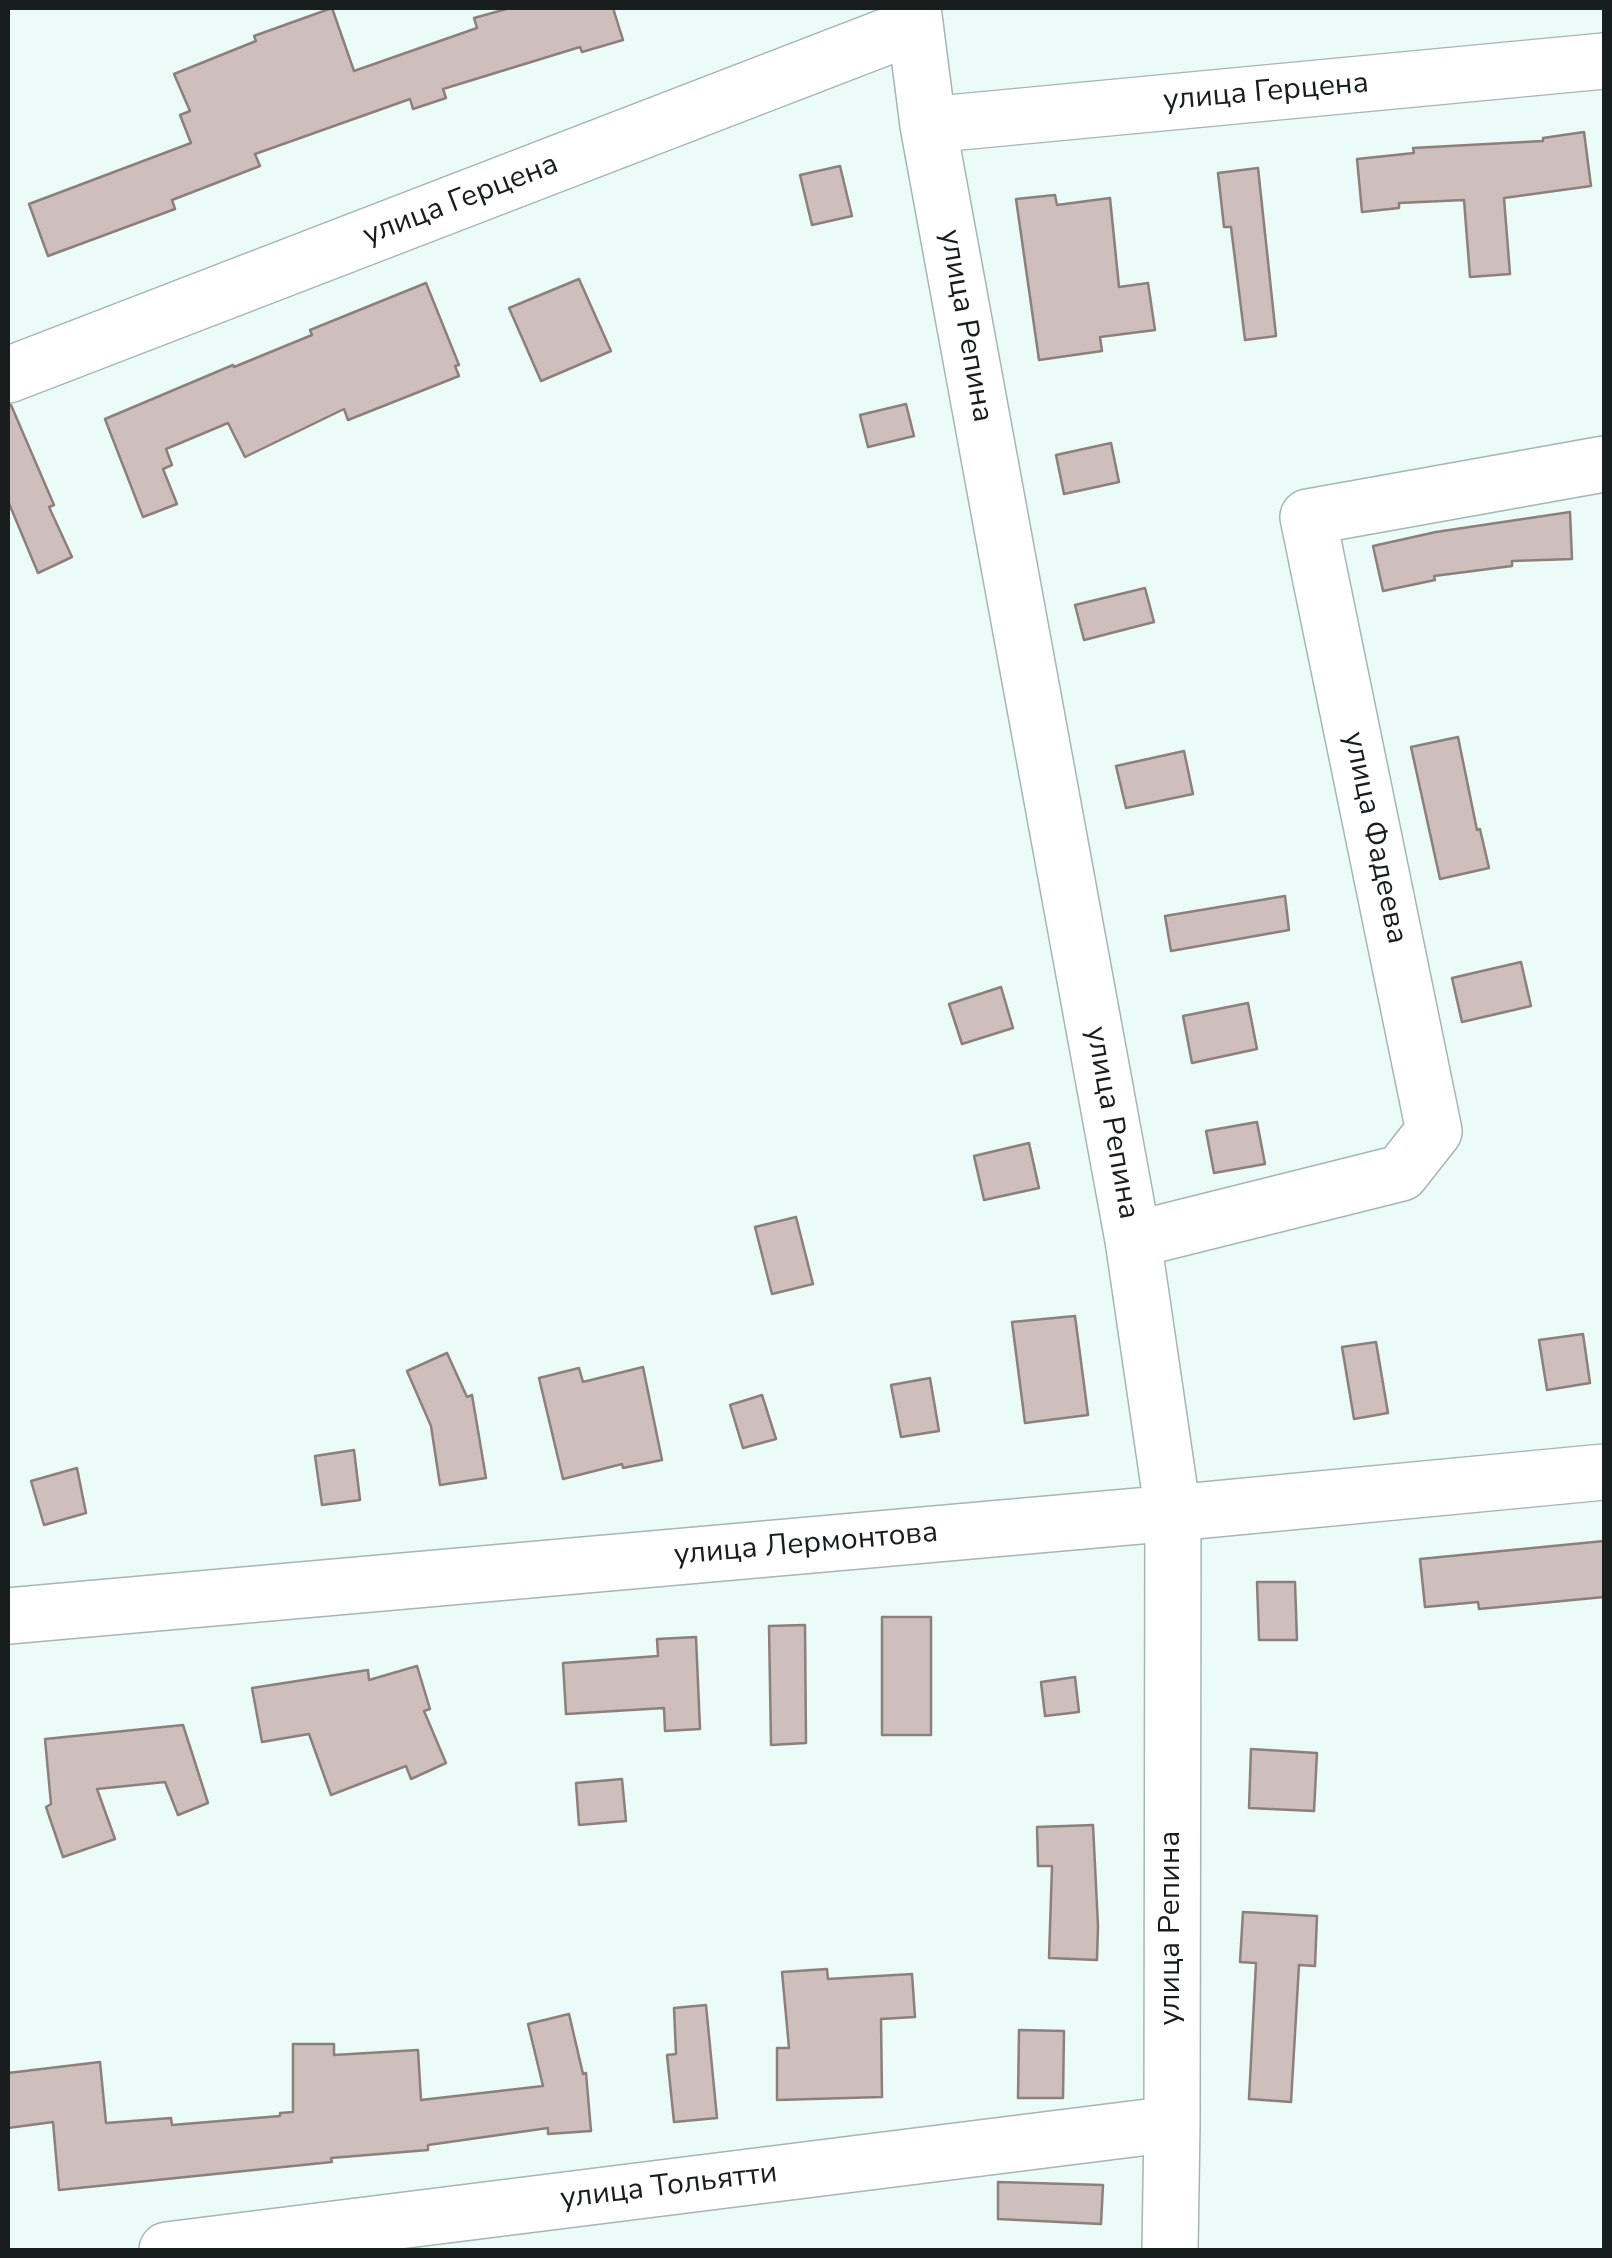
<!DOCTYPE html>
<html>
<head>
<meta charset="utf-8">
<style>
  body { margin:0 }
  #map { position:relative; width:1612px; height:2258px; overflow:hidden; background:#eafbf8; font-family:"Nunito Sans",sans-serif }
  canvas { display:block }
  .frame { position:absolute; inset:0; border:10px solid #181e1d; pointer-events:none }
</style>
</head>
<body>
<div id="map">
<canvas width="1612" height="2258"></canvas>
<div class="frame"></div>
</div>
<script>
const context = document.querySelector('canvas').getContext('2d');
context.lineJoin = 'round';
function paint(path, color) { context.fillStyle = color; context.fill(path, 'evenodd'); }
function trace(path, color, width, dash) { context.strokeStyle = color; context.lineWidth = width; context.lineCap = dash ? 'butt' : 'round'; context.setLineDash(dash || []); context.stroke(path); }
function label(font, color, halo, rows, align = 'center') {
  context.font = font + ' "Nunito Sans",sans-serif'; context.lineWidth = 10; context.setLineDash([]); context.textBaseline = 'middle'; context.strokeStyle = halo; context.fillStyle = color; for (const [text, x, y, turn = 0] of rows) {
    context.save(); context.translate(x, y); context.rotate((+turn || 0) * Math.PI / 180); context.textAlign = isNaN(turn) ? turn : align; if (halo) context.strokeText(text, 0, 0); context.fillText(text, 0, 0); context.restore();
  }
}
const building = new Path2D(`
  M 332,8 L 354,71 L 477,28 L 474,18 L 510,8 L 613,8 L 623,40 L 582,52 L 580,47 L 443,89 L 446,98 L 413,109 L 410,99 L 255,154 L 260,166 L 172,200 L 175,209 L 48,256 L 29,204 L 191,143 L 180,115 L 190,111 L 174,74 L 256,41 L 254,36 Z
  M 1584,132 L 1591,186 L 1504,198 L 1510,274 L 1470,277 L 1464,200 L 1399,203 L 1399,208 L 1362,212 L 1357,159 L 1414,153 L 1413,148 L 1543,141 L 1543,138 Z
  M 840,166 L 852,216 L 812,225 L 800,175 Z
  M 1258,168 L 1276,336 L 1245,340 L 1231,227 L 1224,227 L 1218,173 Z
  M 1055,195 L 1057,205 L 1110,198 L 1119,287 L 1148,283 L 1155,330 L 1100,337 L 1102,351 L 1039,360 L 1016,199 Z
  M 579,279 L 611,351 L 541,381 L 509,308 Z
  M 426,283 L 459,365 L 455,366 L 459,376 L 348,420 L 344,409 L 245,457 L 228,423 L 166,449 L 172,465 L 163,469 L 177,504 L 143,517 L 105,419 L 233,365 L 234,367 L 312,335 L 310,330 Z
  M 906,404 L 914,436 L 868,447 L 860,415 Z
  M 11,405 L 54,505 L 49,507 L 72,557 L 38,573 L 8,501 L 8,406 Z
  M 1111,443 L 1119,482 L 1064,494 L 1056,455 Z
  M 1570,512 L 1572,559 L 1512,561 L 1512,566 L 1434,576 L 1435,580 L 1383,591 L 1373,546 L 1436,532 Z
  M 1145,588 L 1154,622 L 1084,640 L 1075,605 Z
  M 1458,737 L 1477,830 L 1480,829 L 1489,868 L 1440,879 L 1411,747 Z
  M 1184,751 L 1193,794 L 1126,808 L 1116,766 Z
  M 1285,896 L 1289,930 L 1171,951 L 1165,916 Z
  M 1521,962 L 1531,1006 L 1462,1022 L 1452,978 Z
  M 1001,987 L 1013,1028 L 962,1044 L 949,1004 Z
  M 1248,1003 L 1257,1049 L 1192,1063 L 1183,1016 Z
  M 1257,1122 L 1265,1164 L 1214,1173 L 1206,1131 Z
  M 1029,1143 L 1039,1188 L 984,1200 L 974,1156 Z
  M 796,1217 L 813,1284 L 772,1294 L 755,1227 Z
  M 1075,1316 L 1088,1415 L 1025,1423 L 1012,1322 Z
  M 1583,1334 L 1590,1383 L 1547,1390 L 1539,1340 Z
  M 1376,1342 L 1388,1413 L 1354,1419 L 1342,1347 Z
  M 447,1353 L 467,1397 L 472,1395 L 486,1478 L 440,1485 L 431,1426 L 407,1371 Z
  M 643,1367 L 662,1460 L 623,1468 L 622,1464 L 563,1479 L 539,1378 L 579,1368 L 583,1382 Z
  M 930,1378 L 939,1431 L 901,1437 L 891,1385 Z
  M 762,1395 L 776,1439 L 743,1448 L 730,1405 Z
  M 354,1450 L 360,1500 L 322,1505 L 315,1456 Z
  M 77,1468 L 86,1513 L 44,1525 L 31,1481 Z
  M 1604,1541 L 1604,1597 L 1479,1609 L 1478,1602 L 1425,1607 L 1420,1559 Z
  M 1257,1582 L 1295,1582 L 1297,1640 L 1259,1640 Z
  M 882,1617 L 931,1617 L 931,1735 L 882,1735 Z
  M 805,1625 L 806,1743 L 771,1745 L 769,1626 Z
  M 696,1637 L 700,1729 L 665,1731 L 664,1708 L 566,1714 L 563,1663 L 658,1656 L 657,1639 Z
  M 417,1666 L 430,1709 L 424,1711 L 446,1763 L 411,1779 L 406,1766 L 331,1795 L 309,1734 L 262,1742 L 252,1688 L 368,1670 L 369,1680 Z
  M 1075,1677 L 1079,1712 L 1045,1716 L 1041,1682 Z
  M 183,1725 L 208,1803 L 178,1815 L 165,1782 L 97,1789 L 115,1839 L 63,1857 L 46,1807 L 51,1804 L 45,1739 Z
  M 1251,1749 L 1317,1753 L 1314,1811 L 1249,1808 Z
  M 622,1779 L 626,1821 L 579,1825 L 576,1783 Z
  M 1093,1825 L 1098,1926 L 1097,1960 L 1049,1958 L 1052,1866 L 1038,1866 L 1037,1827 Z
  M 1243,1912 L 1317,1916 L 1315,1966 L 1299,1965 L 1291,2102 L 1249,2099 L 1256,1963 L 1240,1962 Z
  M 827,1969 L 828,1979 L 912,1974 L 915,2017 L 881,2019 L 882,2097 L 777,2100 L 777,2048 L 789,2048 L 782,1972 Z
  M 706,2005 L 717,2118 L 674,2122 L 667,2055 L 676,2054 L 674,2008 Z
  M 569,2014 L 583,2074 L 586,2073 L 591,2131 L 548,2134 L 548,2128 L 428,2145 L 428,2150 L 331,2158 L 332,2162 L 59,2190 L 53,2122 L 8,2128 L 8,2073 L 100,2062 L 106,2123 L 171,2118 L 172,2125 L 280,2116 L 280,2113 L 293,2112 L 293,2044 L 334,2044 L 334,2055 L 418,2050 L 421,2100 L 543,2086 L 528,2024 Z
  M 1019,2030 L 1064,2031 L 1063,2098 L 1018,2098 Z
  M 998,2182 L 1103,2185 L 1101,2224 L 998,2219 Z`);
const minor = new Path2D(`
  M 913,8 L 928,125 L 1133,1240 L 1173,1513 L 1172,2124 L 1170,2250
  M 928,125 L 1604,61
  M 8,375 L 914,26
  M 1133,1240 L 1401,1173 L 1434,1131 L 1308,517 L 1604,464
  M 8,1616 L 1173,1513 L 1604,1472
  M 167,2250 L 1172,2124`);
const streetNames = [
  ["улица Герцена",1266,93,-5],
  ["улица Герцена",461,201,-21],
  ["улица Репина",965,326,80],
  ["улица Фадеева",1374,838,78],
  ["улица Репина",1111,1123,80],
  ["улица Лермонтова",806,1545,-5],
  ["улица Репина",1172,1928,-90],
  ["улица Тольятти",669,2187,-7]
];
paint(building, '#cfbfbc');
trace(building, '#8d7f7c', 2.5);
trace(minor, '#a6b6b3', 58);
trace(minor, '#fff', 55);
label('30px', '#181e1d', '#fff', streetNames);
</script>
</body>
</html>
